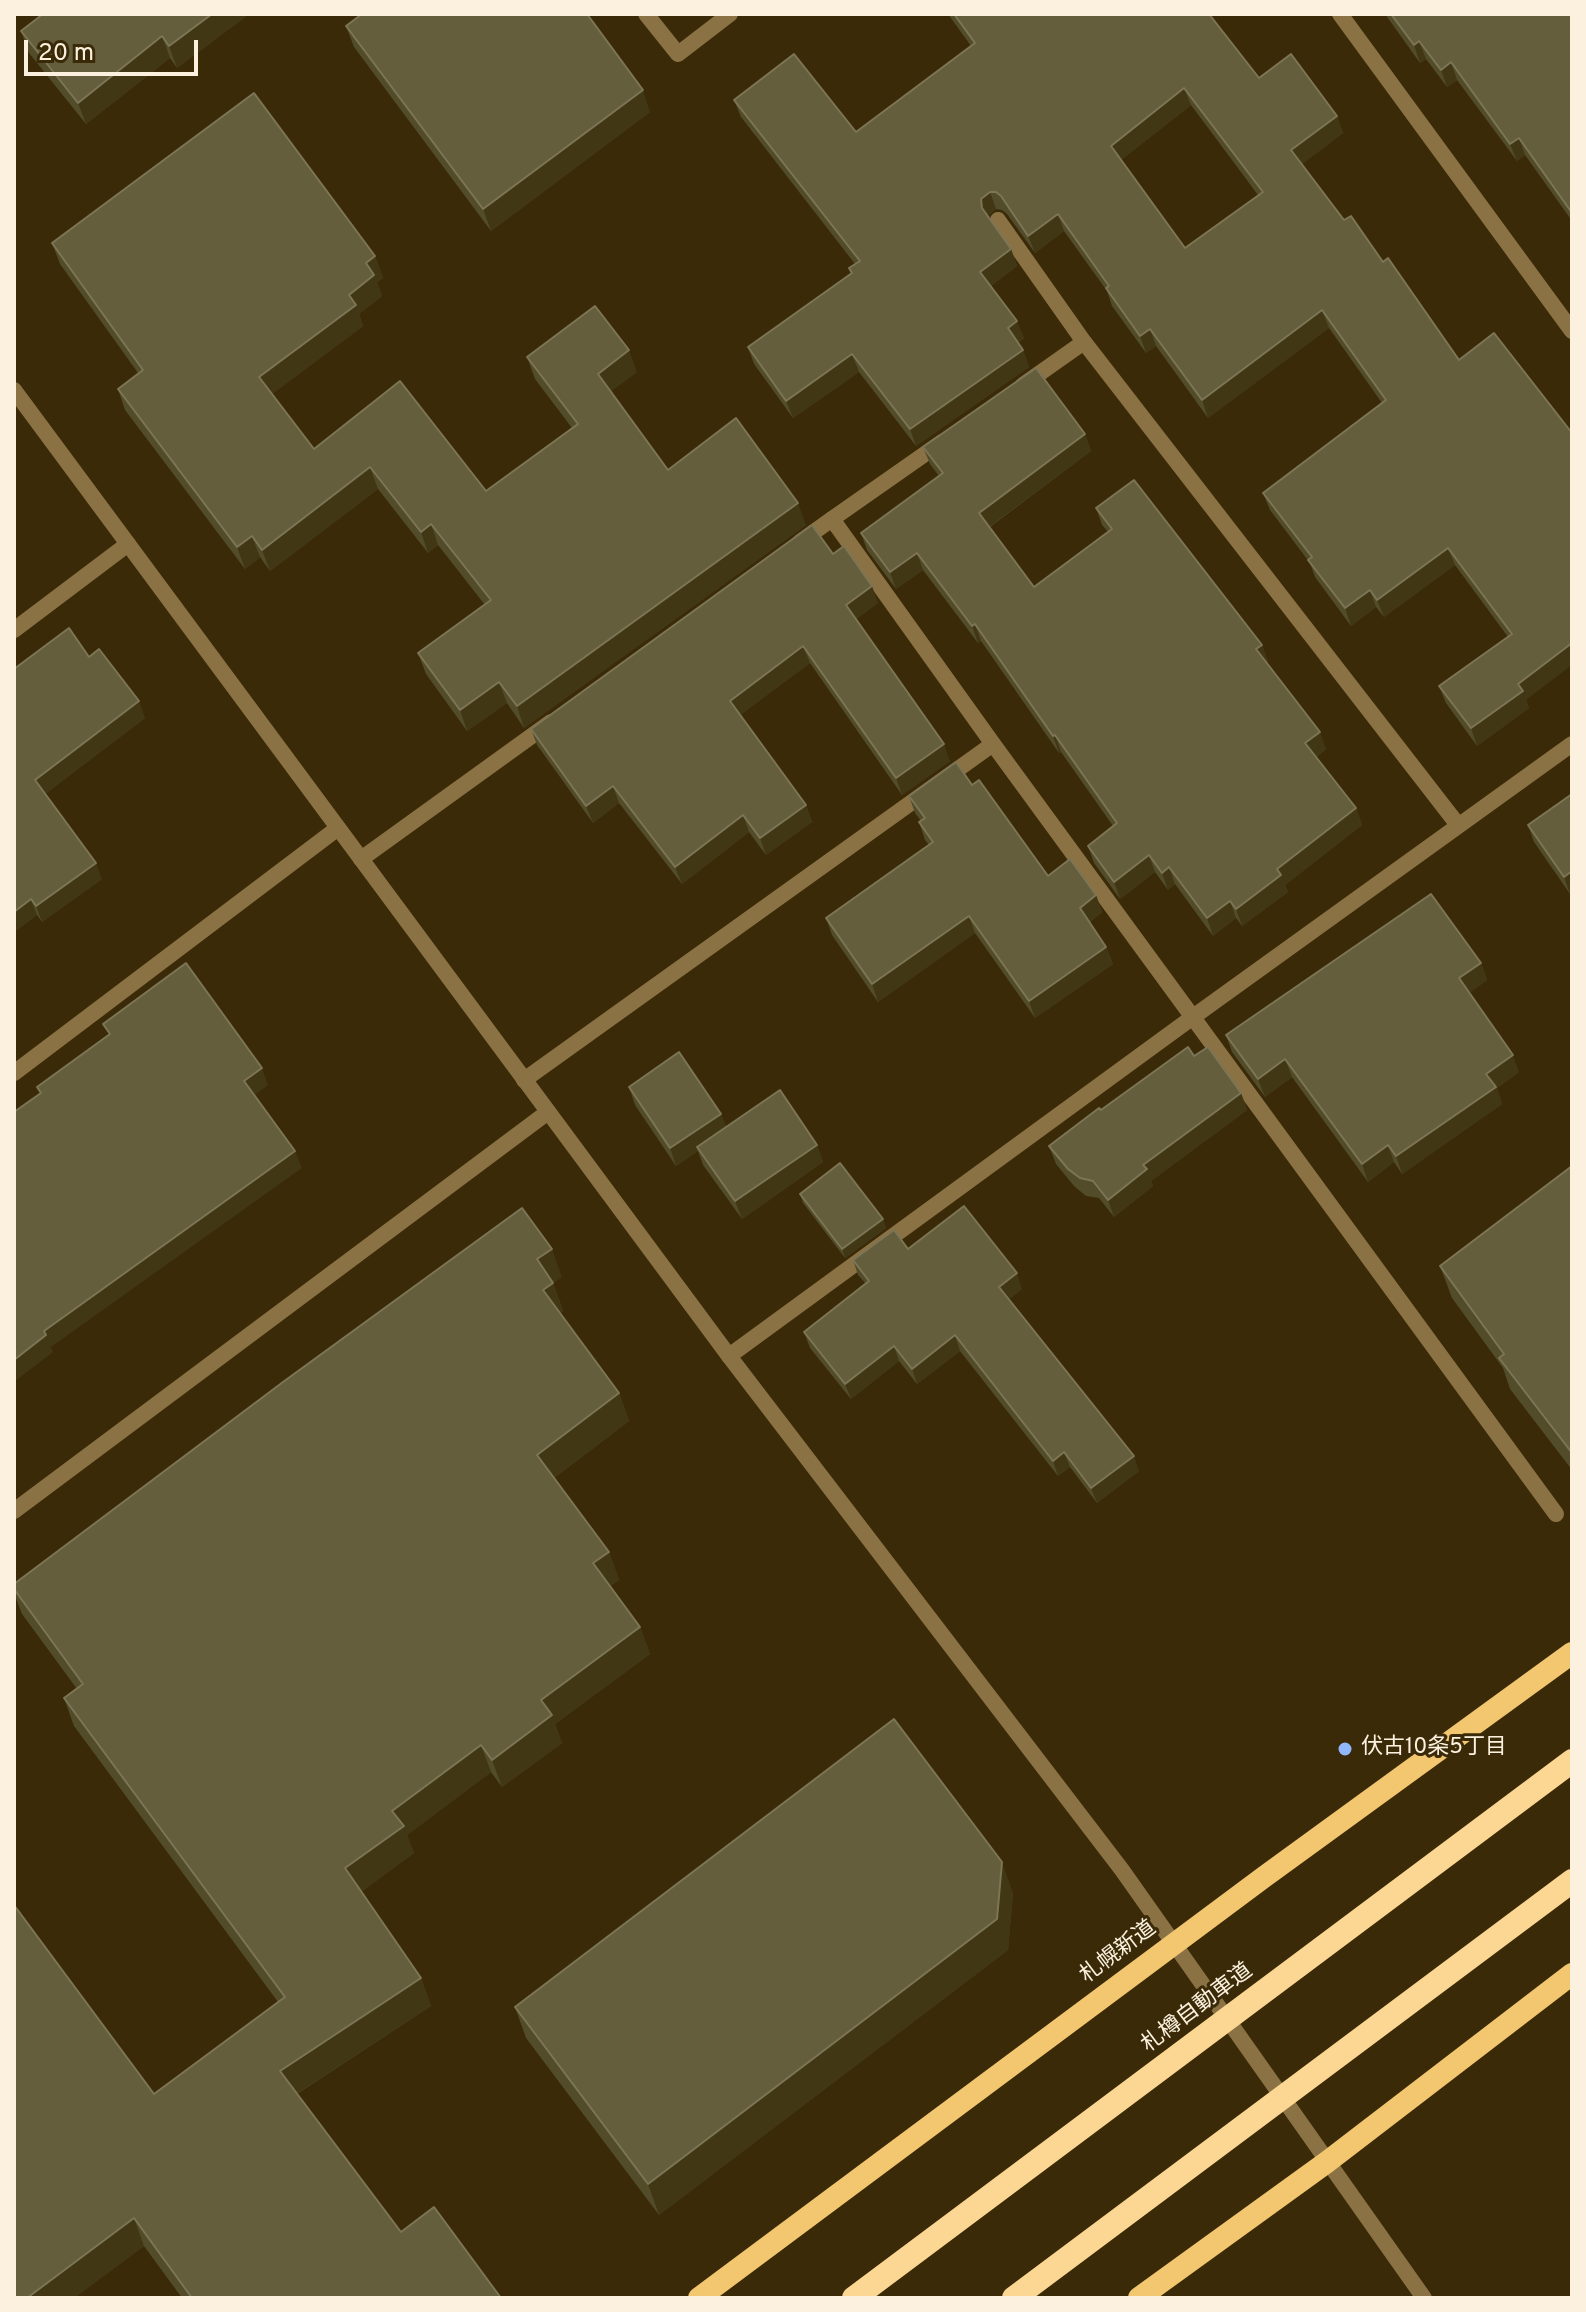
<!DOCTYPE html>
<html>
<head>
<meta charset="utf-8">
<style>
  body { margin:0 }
  #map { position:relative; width:1586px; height:2312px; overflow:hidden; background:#3a2a08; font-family:Overpass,sans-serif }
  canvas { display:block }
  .frame { position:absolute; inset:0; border:16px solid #fbf1de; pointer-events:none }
  .scale { position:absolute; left:24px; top:40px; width:174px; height:36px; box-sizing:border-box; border:4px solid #fbf1de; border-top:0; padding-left:10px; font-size:24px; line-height:28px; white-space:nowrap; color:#fbf1de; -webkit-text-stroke:6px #3a2a08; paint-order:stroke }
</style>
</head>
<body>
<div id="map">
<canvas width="1586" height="2312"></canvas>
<div class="frame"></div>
<div class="scale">20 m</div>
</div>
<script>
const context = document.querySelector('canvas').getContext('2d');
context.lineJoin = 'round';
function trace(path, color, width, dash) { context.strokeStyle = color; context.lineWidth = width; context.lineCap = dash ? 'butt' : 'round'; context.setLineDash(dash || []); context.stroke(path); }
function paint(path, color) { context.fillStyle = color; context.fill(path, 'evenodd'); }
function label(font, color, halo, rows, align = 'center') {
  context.font = font + ' Overpass,"Noto Sans JP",sans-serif'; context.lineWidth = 6; context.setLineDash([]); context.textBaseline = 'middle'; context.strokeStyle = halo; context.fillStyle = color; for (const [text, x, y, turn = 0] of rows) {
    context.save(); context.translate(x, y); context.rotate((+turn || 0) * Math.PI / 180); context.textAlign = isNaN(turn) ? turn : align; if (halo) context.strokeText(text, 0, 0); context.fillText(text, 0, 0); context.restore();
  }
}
const service = new Path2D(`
  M 646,14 L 678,54 L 730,14
  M 800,542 L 832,519
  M 361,859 L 551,722`);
const minor = new Path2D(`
  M 1340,14 L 1572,331
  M 998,220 L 1084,342 L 1458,825
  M 1023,385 L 1084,342
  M 942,442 L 832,519 L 993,744 L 1556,1514
  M 14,630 L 128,544
  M 14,1073 L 338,828
  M 524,1080 L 993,744
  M 729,1356 L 1193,1017 L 1572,744
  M 14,1511 L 548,1112`);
const tertiary = new Path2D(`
  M 14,390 L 729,1356 L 1122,1870 L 1424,2298`);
const trunk = new Path2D(`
  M 699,2298 L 1264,1877 L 1572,1653
  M 1139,2298 L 1327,2162 L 1572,1974`);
const motorway = new Path2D(`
  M 854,2298 L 1572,1761
  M 1014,2298 L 1572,1881`);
const wall = new Path2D(`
  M 249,14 L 177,68 L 170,58 L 86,124 L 29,53 L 21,31 Z
  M 948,14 L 1209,14 L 1259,78 L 1337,116 L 1343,133 L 1302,164 L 1344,220 L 1383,262 L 1459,360 L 1526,700 L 1529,708 L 1477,746 L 1446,703 L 1439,686 L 1508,637 L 1455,565 L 1384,617 L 1376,607 L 1351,626 L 1315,577 L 1310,563 L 1270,510 L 1263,493 L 1382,403 L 1329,328 L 1208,418 L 1156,346 L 1146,353 L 1112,306 L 1107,291 L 1064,231 L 1035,253 L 1007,214 L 1002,210 L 996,209 L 988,216 L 1011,249 L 1017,266 L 991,286 L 1024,338 L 1018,343 L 1023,350 L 1029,367 L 916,446 L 859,372 L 793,418 L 754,364 L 748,347 L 851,274 L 849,268 L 855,264 L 741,117 L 734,100 L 856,132 L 971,46 ZM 1191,105 L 1258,195 L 1185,248 L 1121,160 Z
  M 1385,14 L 1572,14 L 1572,221 L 1525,155 L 1517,161 L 1457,80 L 1447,87 L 1426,59 L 1420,63 Z
  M 346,26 L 650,112 L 491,231 L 354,47 Z
  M 52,243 L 375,256 L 383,278 L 377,282 L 382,296 L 359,314 L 363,326 L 272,394 L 314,449 L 486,491 L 572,428 L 535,379 L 527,357 L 637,372 L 611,391 L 668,470 L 806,525 L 524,728 L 507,703 L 467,731 L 426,674 L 418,653 L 485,605 L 438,545 L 428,553 L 378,489 L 270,571 L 260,557 L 245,569 L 125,410 L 118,389 L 138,373 L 60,264 Z
  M 1085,434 L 1091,451 L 990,527 L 1034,587 L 1108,532 L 1102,525 L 1096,508 L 1262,645 L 1268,662 L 1267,663 L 1326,749 L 1316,757 L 1356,808 L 1362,825 L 1285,885 L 1288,892 L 1242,926 L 1236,918 L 1213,936 L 1175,884 L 1168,890 L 1155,872 L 1120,899 L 1094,863 L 1088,846 L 1113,826 L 1061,752 L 1059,753 L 981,641 L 978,643 L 923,570 L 896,589 L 867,550 L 861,533 L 939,476 L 930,464 L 923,447 Z
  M 833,554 L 878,603 L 856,619 L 950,761 L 902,795 L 810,663 L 740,715 L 806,805 L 812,822 L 766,855 L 749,832 L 682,884 L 619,803 L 593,823 L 537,745 L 531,729 Z
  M 89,657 L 145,718 L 45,794 L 102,879 L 42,922 L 37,915 L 14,932 L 14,669 Z
  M 972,785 L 1048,876 L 1096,895 L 1102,912 L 1090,922 L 1106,947 L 1113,964 L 1035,1018 L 975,933 L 878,1002 L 832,935 L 826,918 L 929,845 L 925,840 L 919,822 L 921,821 L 915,813 L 909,796 Z
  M 1572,794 L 1570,894 L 1534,842 L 1528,825 Z
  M 1481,963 L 1487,980 L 1469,993 L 1519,1072 L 1497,1088 L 1502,1104 L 1402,1174 L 1394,1162 L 1368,1182 L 1292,1077 L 1265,1097 L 1232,1052 L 1226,1035 Z
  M 1194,1056 L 1241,1093 L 1247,1110 L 1151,1181 L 1153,1186 L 1114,1217 L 1099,1198 L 1086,1196 L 1074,1186 L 1056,1164 L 1049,1146 L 1101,1110 Z
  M 629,1087 L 721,1114 L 726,1127 L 817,1145 L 823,1162 L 742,1219 L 703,1165 L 698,1151 L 676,1166 L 635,1105 Z
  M 1572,1166 L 1572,1470 L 1510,1389 L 1503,1368 L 1452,1298 L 1440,1266 Z
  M 800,1194 L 883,1219 L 886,1228 L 845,1258 L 803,1203 Z
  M 908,1249 L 1022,1289 L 1009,1299 L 1139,1471 L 1097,1503 L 1070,1467 L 1058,1476 L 960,1351 L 917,1384 L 899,1361 L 851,1399 L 810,1348 L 804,1332 L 866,1284 L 858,1275 L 853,1260 Z
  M 562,1277 L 553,1283 L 563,1311 L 560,1313 L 619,1393 L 629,1421 L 554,1478 L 609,1552 L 619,1580 L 610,1586 L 640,1627 L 650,1654 L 555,1724 L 562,1743 L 502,1787 L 491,1772 L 407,1835 L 414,1853 L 361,1892 L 421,1978 L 431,2006 L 297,2094 L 401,2232 L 501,2298 L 182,2298 L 144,2246 L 74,2298 L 154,2094 L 278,2002 L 74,1726 L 64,1698 L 77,1689 L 22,1614 L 14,1593 L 14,1584 Z
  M 1013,1893 L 1008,1950 L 659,2215 L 526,2038 L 515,2007 Z`);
const shadedWall = new Path2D(`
  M 212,14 L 249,14 L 177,68 L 169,46 Z
  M 162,36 L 170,58 L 86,124 L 78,103 Z
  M 1419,41 L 1426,59 L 1420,63 L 1414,45 Z
  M 1451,62 L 1457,80 L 1447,87 L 1441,70 Z
  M 1184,88 L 1191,105 L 1117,163 L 1111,146 Z
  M 643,90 L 650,112 L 491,231 L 483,209 Z
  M 1337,116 L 1343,133 L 1297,168 L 1291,150 Z
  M 1519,138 L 1525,155 L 1517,161 L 1510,144 Z
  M 990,192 L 996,209 L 988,216 L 982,208 L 981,199 Z
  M 1058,214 L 1064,231 L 1035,253 L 1028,236 Z
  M 1011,249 L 1017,266 L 987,289 L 980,272 Z
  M 375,256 L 383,278 L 377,282 L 382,296 L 359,314 L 363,326 L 267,398 L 259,377 L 349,295 L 366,263 Z
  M 1322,310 L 1329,328 L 1208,418 L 1202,400 Z
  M 1017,321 L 1024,338 L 1014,346 L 1008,328 Z
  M 1150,329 L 1156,346 L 1146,353 L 1140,336 Z
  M 629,350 L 637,372 L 606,395 L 598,374 Z
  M 1023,350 L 1029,367 L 916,446 L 910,429 Z
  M 852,354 L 859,372 L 793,418 L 786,401 Z
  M 1085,434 L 1091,451 L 985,530 L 979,513 Z
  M 370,467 L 378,489 L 270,571 L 262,550 Z
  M 798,503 L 806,525 L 524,728 L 517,706 Z
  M 431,524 L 438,545 L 428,553 L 421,532 Z
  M 252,536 L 260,557 L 245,569 L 237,547 Z
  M 1448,548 L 1455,565 L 1384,617 L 1377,600 Z
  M 917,553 L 923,570 L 896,589 L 890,572 Z
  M 872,586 L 878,603 L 853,621 L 846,605 Z
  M 1370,590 L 1376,607 L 1351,626 L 1345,608 Z
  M 975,624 L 981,641 L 978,643 L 972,626 Z
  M 1572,643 L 1572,665 L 1526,700 L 1529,708 L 1477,746 L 1471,728 L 1518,684 Z
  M 1262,645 L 1268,662 L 1262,666 L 1256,649 Z
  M 803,646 L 810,663 L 736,718 L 730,701 Z
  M 499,682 L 507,703 L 467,731 L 460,710 Z
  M 139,701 L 145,718 L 41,797 L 35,780 Z
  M 1320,732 L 1326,749 L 1311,760 L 1305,743 Z
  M 1055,735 L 1061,752 L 1059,753 L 1053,736 Z
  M 944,744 L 950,761 L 902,795 L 896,778 Z
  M 613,786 L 619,803 L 593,823 L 586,806 Z
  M 806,805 L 812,822 L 766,855 L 760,838 Z
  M 1356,808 L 1362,825 L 1285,885 L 1288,892 L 1242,926 L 1236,909 L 1277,869 Z
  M 743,815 L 749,832 L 682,884 L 675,867 Z
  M 1149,855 L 1155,872 L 1120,899 L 1114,882 Z
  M 96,863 L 102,879 L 42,922 L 36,906 Z
  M 1169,867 L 1175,884 L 1168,890 L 1162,873 Z
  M 1572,871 L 1572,893 L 1570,894 L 1564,877 Z
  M 1096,895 L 1102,912 L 1086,925 L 1080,908 Z
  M 31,899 L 37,915 L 14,932 L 14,912 Z
  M 1230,901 L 1236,918 L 1213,936 L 1207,918 Z
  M 969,916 L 975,933 L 878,1002 L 872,984 Z
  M 1106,947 L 1113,964 L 1035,1018 L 1029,1001 Z
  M 1481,963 L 1487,980 L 1465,996 L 1459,978 Z
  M 1513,1055 L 1519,1072 L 1497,1088 L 1502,1104 L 1402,1174 L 1396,1156 L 1486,1074 Z
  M 1285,1059 L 1292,1077 L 1265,1097 L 1258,1079 Z
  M 262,1068 L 268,1085 L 251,1098 L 244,1081 Z
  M 1241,1093 L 1247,1110 L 1151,1181 L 1153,1186 L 1114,1217 L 1108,1200 L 1143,1165 Z
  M 721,1114 L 728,1131 L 697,1147 L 698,1151 L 676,1166 L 670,1148 Z
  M 817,1145 L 823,1162 L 742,1219 L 735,1201 Z
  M 1388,1145 L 1394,1162 L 1368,1182 L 1362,1164 Z
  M 295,1151 L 302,1168 L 51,1347 L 53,1352 L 14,1382 L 14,1360 L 44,1331 Z
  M 883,1219 L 886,1228 L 845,1258 L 842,1249 Z
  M 552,1249 L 562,1277 L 551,1285 L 553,1283 L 563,1311 L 553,1318 L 543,1290 L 537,1259 Z
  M 1017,1273 L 1022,1289 L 1005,1302 L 999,1287 Z
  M 955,1335 L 960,1351 L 917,1384 L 912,1369 Z
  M 894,1346 L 899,1361 L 851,1399 L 845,1384 Z
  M 619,1393 L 629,1421 L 547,1483 L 537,1455 Z
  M 1064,1452 L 1070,1467 L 1058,1476 L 1053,1461 Z
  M 1134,1456 L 1139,1471 L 1097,1503 L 1091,1488 Z
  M 609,1552 L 619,1580 L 603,1591 L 593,1563 Z
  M 640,1627 L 650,1654 L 555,1724 L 562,1743 L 502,1787 L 492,1760 L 541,1700 Z
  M 481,1745 L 491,1772 L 407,1835 L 414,1853 L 356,1896 L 345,1868 L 392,1811 Z
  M 1002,1862 L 1013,1893 L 1008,1950 L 659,2215 L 648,2184 Z
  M 421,1978 L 431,2006 L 290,2098 L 280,2071 Z
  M 134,2218 L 144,2246 L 74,2298 L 27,2298 Z`);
const building = new Path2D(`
  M 43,14 L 212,14 L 169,46 L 162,36 L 78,103 L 21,31 Z
  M 362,14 L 587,14 L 643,90 L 483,209 L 346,26 Z
  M 954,14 L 1209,14 L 1259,78 L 1291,54 L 1337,116 L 1291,150 L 1344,220 L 1351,216 L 1383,262 L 1388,258 L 1459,360 L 1494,333 L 1572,433 L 1572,643 L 1518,684 L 1523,691 L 1471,728 L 1439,686 L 1512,634 L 1448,548 L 1377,600 L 1370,590 L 1345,608 L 1308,560 L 1312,557 L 1263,493 L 1386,400 L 1322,310 L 1202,400 L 1150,329 L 1140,336 L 1106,288 L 1109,286 L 1058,214 L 1028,236 L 1001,196 L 996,192 L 990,192 L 981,199 L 982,208 L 1011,249 L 980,272 L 1017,321 L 1008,328 L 1023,350 L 910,429 L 852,354 L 786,401 L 748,347 L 852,273 L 849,268 L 860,261 L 734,100 L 794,54 L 856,132 L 975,43 ZM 1184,88 L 1263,192 L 1185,248 L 1111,146 Z
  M 1391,14 L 1572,14 L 1572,213 L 1519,138 L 1510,144 L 1451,62 L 1441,70 L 1419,41 L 1414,45 Z
  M 254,93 L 375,256 L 366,263 L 374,275 L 349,295 L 356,305 L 259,377 L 314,449 L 400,381 L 486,491 L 578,424 L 527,357 L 595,306 L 629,350 L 598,374 L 668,470 L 736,418 L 798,503 L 517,706 L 499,682 L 460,710 L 418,653 L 491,600 L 431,524 L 421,532 L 370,467 L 262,550 L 252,536 L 237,547 L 118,389 L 143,370 L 52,243 Z
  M 1036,368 L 1085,434 L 979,513 L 1034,587 L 1112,529 L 1096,508 L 1134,480 L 1262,645 L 1256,649 L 1320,732 L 1305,743 L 1356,808 L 1277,869 L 1281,875 L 1236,909 L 1230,901 L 1207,918 L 1169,867 L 1162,873 L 1149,855 L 1114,882 L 1088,846 L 1117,823 L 1055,735 L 1053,736 L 975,624 L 972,626 L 917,553 L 890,572 L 861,533 L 943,473 L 923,447 Z
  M 812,525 L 833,554 L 844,546 L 872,586 L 846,605 L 944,744 L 896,778 L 803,646 L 730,701 L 806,805 L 760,838 L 743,815 L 675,867 L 613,786 L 586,806 L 531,729 Z
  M 69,628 L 89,657 L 99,649 L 139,701 L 35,780 L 96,863 L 36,906 L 31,899 L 14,912 L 14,669 Z
  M 956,762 L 972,785 L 979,780 L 1048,876 L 1070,859 L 1096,895 L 1080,908 L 1106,947 L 1029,1001 L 969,916 L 872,984 L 826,918 L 933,842 L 919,822 L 925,818 L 909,796 Z
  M 1572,794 L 1572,871 L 1564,877 L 1528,825 Z
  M 1431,894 L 1481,963 L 1459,978 L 1513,1055 L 1486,1074 L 1496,1087 L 1396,1156 L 1388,1145 L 1362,1164 L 1285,1059 L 1258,1079 L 1226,1035 Z
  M 186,963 L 262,1068 L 244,1081 L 295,1151 L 44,1331 L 46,1335 L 14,1360 L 14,1112 L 41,1093 L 37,1087 L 110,1034 L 103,1024 Z
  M 1188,1047 L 1194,1056 L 1208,1047 L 1241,1093 L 1143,1165 L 1147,1169 L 1108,1200 L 1093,1181 L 1080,1178 L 1068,1169 L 1049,1146 L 1099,1108 L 1101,1110 Z
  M 679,1052 L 721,1114 L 670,1148 L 629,1087 Z
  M 780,1090 L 817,1145 L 735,1201 L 697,1147 Z
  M 840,1163 L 883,1219 L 842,1249 L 800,1194 Z
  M 1572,1166 L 1572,1453 L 1499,1358 L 1504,1354 L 1440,1266 Z
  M 964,1206 L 1017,1273 L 999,1287 L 1134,1456 L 1091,1488 L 1064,1452 L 1053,1461 L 955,1335 L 912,1369 L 894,1346 L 845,1384 L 804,1332 L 869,1281 L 853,1260 L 894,1230 L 908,1249 Z
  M 522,1208 L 552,1249 L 537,1259 L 553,1283 L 543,1290 L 619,1393 L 537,1455 L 609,1552 L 593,1563 L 640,1627 L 541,1700 L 552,1715 L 492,1760 L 481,1745 L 392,1811 L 404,1826 L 345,1868 L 421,1978 L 280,2071 L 401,2232 L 434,2207 L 501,2298 L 192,2298 L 134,2218 L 27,2298 L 14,2298 L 14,1905 L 154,2094 L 285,1997 L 64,1698 L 83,1684 L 14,1589 L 14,1584 L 283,1382 Z
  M 894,1719 L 1002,1862 L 997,1919 L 648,2184 L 515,2007 Z`);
const markers = [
  [1345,1749,8,"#91b8fd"]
];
const poiNames = [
  ["伏古10条5丁目",1361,1749]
];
const streetNames = [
  ["札幌新道",1119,1953,-37],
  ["札樽自動車道",1198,2009,-37]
];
trace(service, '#8b7244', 16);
trace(minor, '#8b7244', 16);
trace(tertiary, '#8b7244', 16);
trace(trunk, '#f3c670', 22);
trace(motorway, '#fcd693', 24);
paint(wall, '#524c2a');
paint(shadedWall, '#413714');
paint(building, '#645e3d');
trace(building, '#7c7556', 2);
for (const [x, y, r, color] of markers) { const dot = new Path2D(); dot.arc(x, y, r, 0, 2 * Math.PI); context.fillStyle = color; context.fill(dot); trace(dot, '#3a2a08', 3); }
label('22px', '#fbf1de', '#3a2a08', poiNames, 'left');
label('22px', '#fbf1de', '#3a2a08', streetNames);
</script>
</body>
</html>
